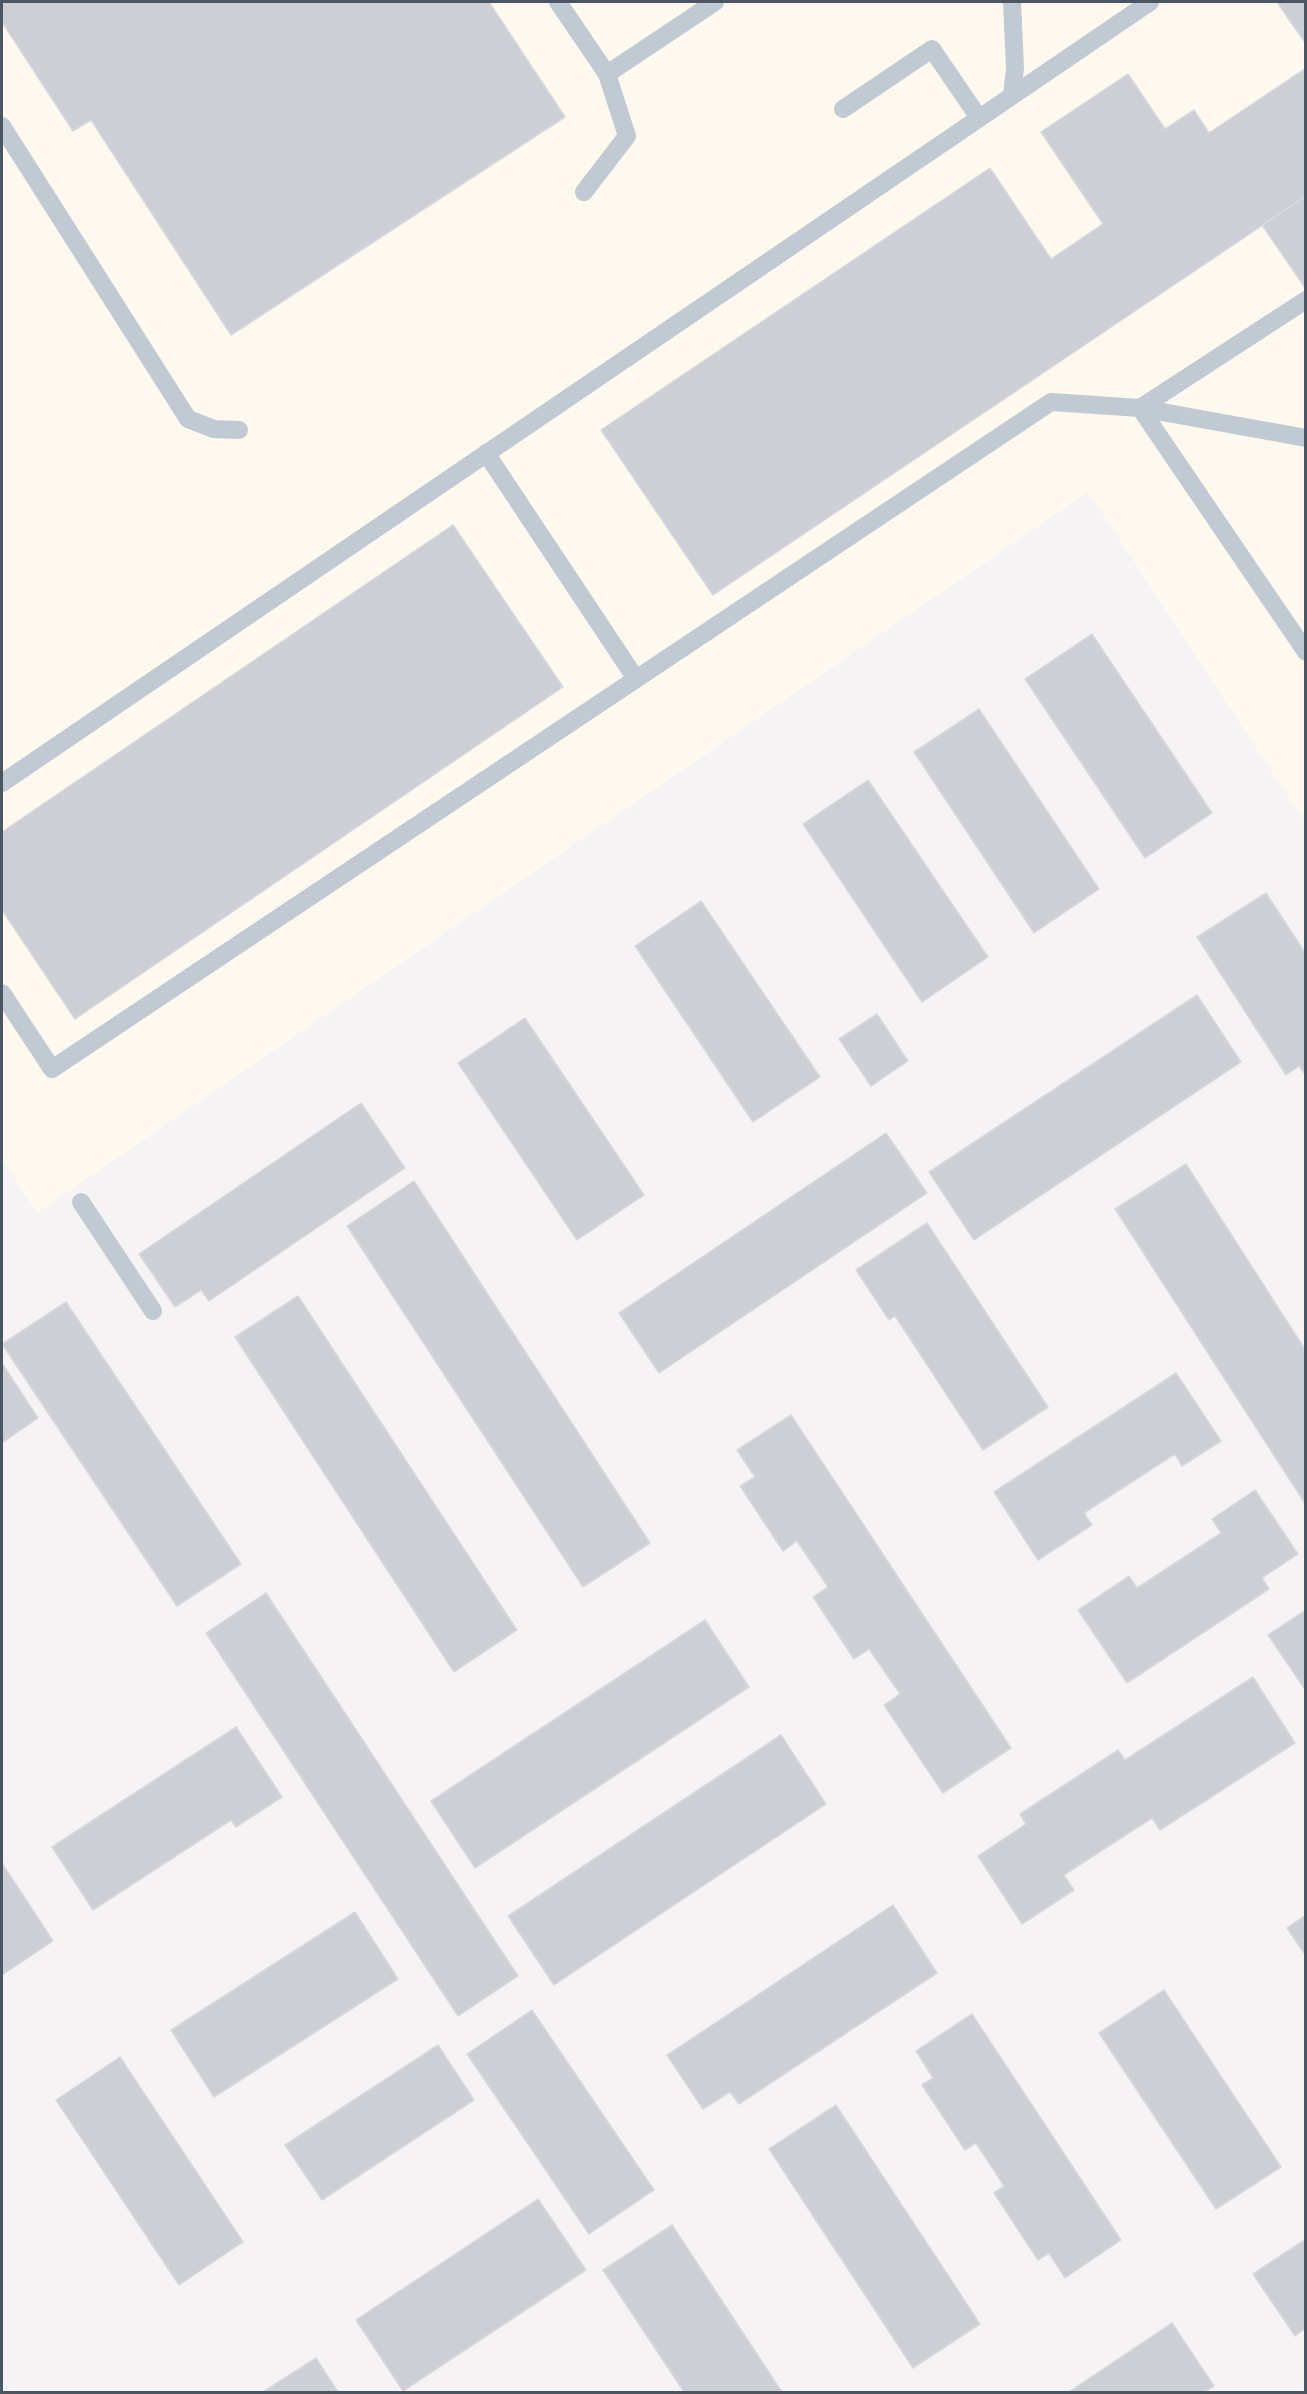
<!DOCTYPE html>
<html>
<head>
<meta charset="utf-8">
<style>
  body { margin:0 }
  #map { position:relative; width:1307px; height:2394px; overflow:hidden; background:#f5f3f3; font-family:"Varela Round",sans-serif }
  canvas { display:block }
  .frame { position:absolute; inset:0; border:3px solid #4a5661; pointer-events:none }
</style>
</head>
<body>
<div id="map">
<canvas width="1307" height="2394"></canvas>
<div class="frame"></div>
</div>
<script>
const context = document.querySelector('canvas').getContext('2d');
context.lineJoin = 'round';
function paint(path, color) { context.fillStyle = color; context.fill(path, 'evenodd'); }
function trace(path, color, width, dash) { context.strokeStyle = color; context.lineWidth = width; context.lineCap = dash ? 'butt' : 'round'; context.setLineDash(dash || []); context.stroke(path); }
const commercial = new Path2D(`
  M 2,2 L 1305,2 L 1305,822 L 1088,492 L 37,1213 L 2,1159 Z`);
const building = new Path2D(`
  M 2,2 L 489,2 L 565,117 L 231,335 L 91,120 L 73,131 L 2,22 Z
  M 1277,2 L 1306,2 L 1306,44 Z
  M 1306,68 L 1306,196 L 713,595 L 601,430 L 990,168 L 1051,259 L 1103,224 L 1041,132 L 1128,74 L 1165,129 L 1194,110 L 1209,133 Z
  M 1306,196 L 1306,289 L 1262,225 Z
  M 453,525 L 563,687 L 75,1019 L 2,910 L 2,832 Z
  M 1092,634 L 1212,813 L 1145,858 L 1025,679 Z
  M 979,709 L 1099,889 L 1034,933 L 914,752 Z
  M 868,780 L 988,957 L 922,1002 L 803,824 Z
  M 1266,893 L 1306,954 L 1306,1076 L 1299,1066 L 1286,1075 L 1197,937 Z
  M 701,901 L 820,1077 L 753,1122 L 635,946 Z
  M 1197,995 L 1241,1062 L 974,1240 L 929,1172 Z
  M 877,1014 L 908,1061 L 871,1086 L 839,1039 Z
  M 525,1018 L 644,1195 L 577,1240 L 458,1063 Z
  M 361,1103 L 405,1168 L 209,1301 L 201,1290 L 175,1307 L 139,1254 Z
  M 886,1133 L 927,1193 L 659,1373 L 619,1313 Z
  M 1186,1164 L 1306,1351 L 1306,1505 L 1115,1209 Z
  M 414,1181 L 650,1543 L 583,1587 L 347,1226 Z
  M 927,1223 L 1048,1407 L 983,1450 L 895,1316 L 889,1320 L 856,1270 Z
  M 298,1296 L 517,1630 L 454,1672 L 235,1337 Z
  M 66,1302 L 241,1564 L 177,1606 L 2,1344 Z
  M 2,1363 L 38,1418 L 2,1443 Z
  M 1176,1373 L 1221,1441 L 1182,1466 L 1175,1454 L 1084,1513 L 1092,1525 L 1038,1560 L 994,1492 Z
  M 791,1415 L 1011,1748 L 943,1793 L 884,1705 L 900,1694 L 869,1649 L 854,1659 L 813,1597 L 828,1587 L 797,1541 L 783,1551 L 740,1486 L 755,1477 L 737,1450 Z
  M 1255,1490 L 1298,1554 L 1262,1578 L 1269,1589 L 1127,1683 L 1078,1610 L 1129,1576 L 1137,1588 L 1221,1533 L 1212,1519 Z
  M 266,1593 L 518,1976 L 458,2016 L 206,1633 Z
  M 1306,1610 L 1306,1691 L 1268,1635 Z
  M 705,1620 L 749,1687 L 475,1868 L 431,1801 Z
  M 1253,1677 L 1295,1743 L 1160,1830 L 1152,1818 L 1064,1875 L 1074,1890 L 1022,1924 L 978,1856 L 1026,1824 L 1020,1814 L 1118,1750 L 1125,1760 Z
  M 236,1727 L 282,1797 L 236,1827 L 231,1820 L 93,1910 L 52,1847 Z
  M 781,1735 L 826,1804 L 554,1985 L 508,1916 Z
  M 2,1863 L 53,1941 L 2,1975 Z
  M 893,1905 L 937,1973 L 739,2104 L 730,2092 L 703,2109 L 667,2055 Z
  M 355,1912 L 398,1979 L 214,2097 L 171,2030 Z
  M 1306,1915 L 1306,1956 L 1287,1928 Z
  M 1164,1990 L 1281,2167 L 1216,2209 L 1099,2033 Z
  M 532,2010 L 654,2190 L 589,2234 L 467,2054 Z
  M 972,2014 L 1121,2240 L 1065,2278 L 1049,2253 L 1038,2260 L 994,2193 L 1004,2186 L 976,2143 L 965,2150 L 922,2085 L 933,2078 L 916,2051 Z
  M 438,2045 L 474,2100 L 322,2200 L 285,2145 Z
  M 120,2057 L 243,2242 L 179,2285 L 56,2100 Z
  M 836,2105 L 980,2324 L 913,2368 L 769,2149 Z
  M 538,2199 L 586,2270 L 403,2391 L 356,2320 Z
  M 672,2225 L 782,2392 L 684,2392 L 603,2270 Z
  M 1306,2239 L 1306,2328 L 1295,2336 L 1253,2274 Z
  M 1172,2323 L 1214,2386 L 1204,2392 L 1069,2392 Z
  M 316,2358 L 338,2392 L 263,2392 Z`);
const service = new Path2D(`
  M 558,2 L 607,74 L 627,136 L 584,192
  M 607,74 L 715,2
  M 1012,96 L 1015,68 L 1012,2
  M 843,109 L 932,49 L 979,118
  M 2,126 L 188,419 L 214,429 L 239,430
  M 1306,300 L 1140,408 L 1306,652
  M 486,453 L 636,679
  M 2,783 L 1150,2
  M 2,993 L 52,1069 L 1051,402 L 1140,408 L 1306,438
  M 81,1202 L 153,1311`);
paint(commercial, '#fdf9ef');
paint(building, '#cdcfd5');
trace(building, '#d7d9de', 1.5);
trace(service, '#c1cad2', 18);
</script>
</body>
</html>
